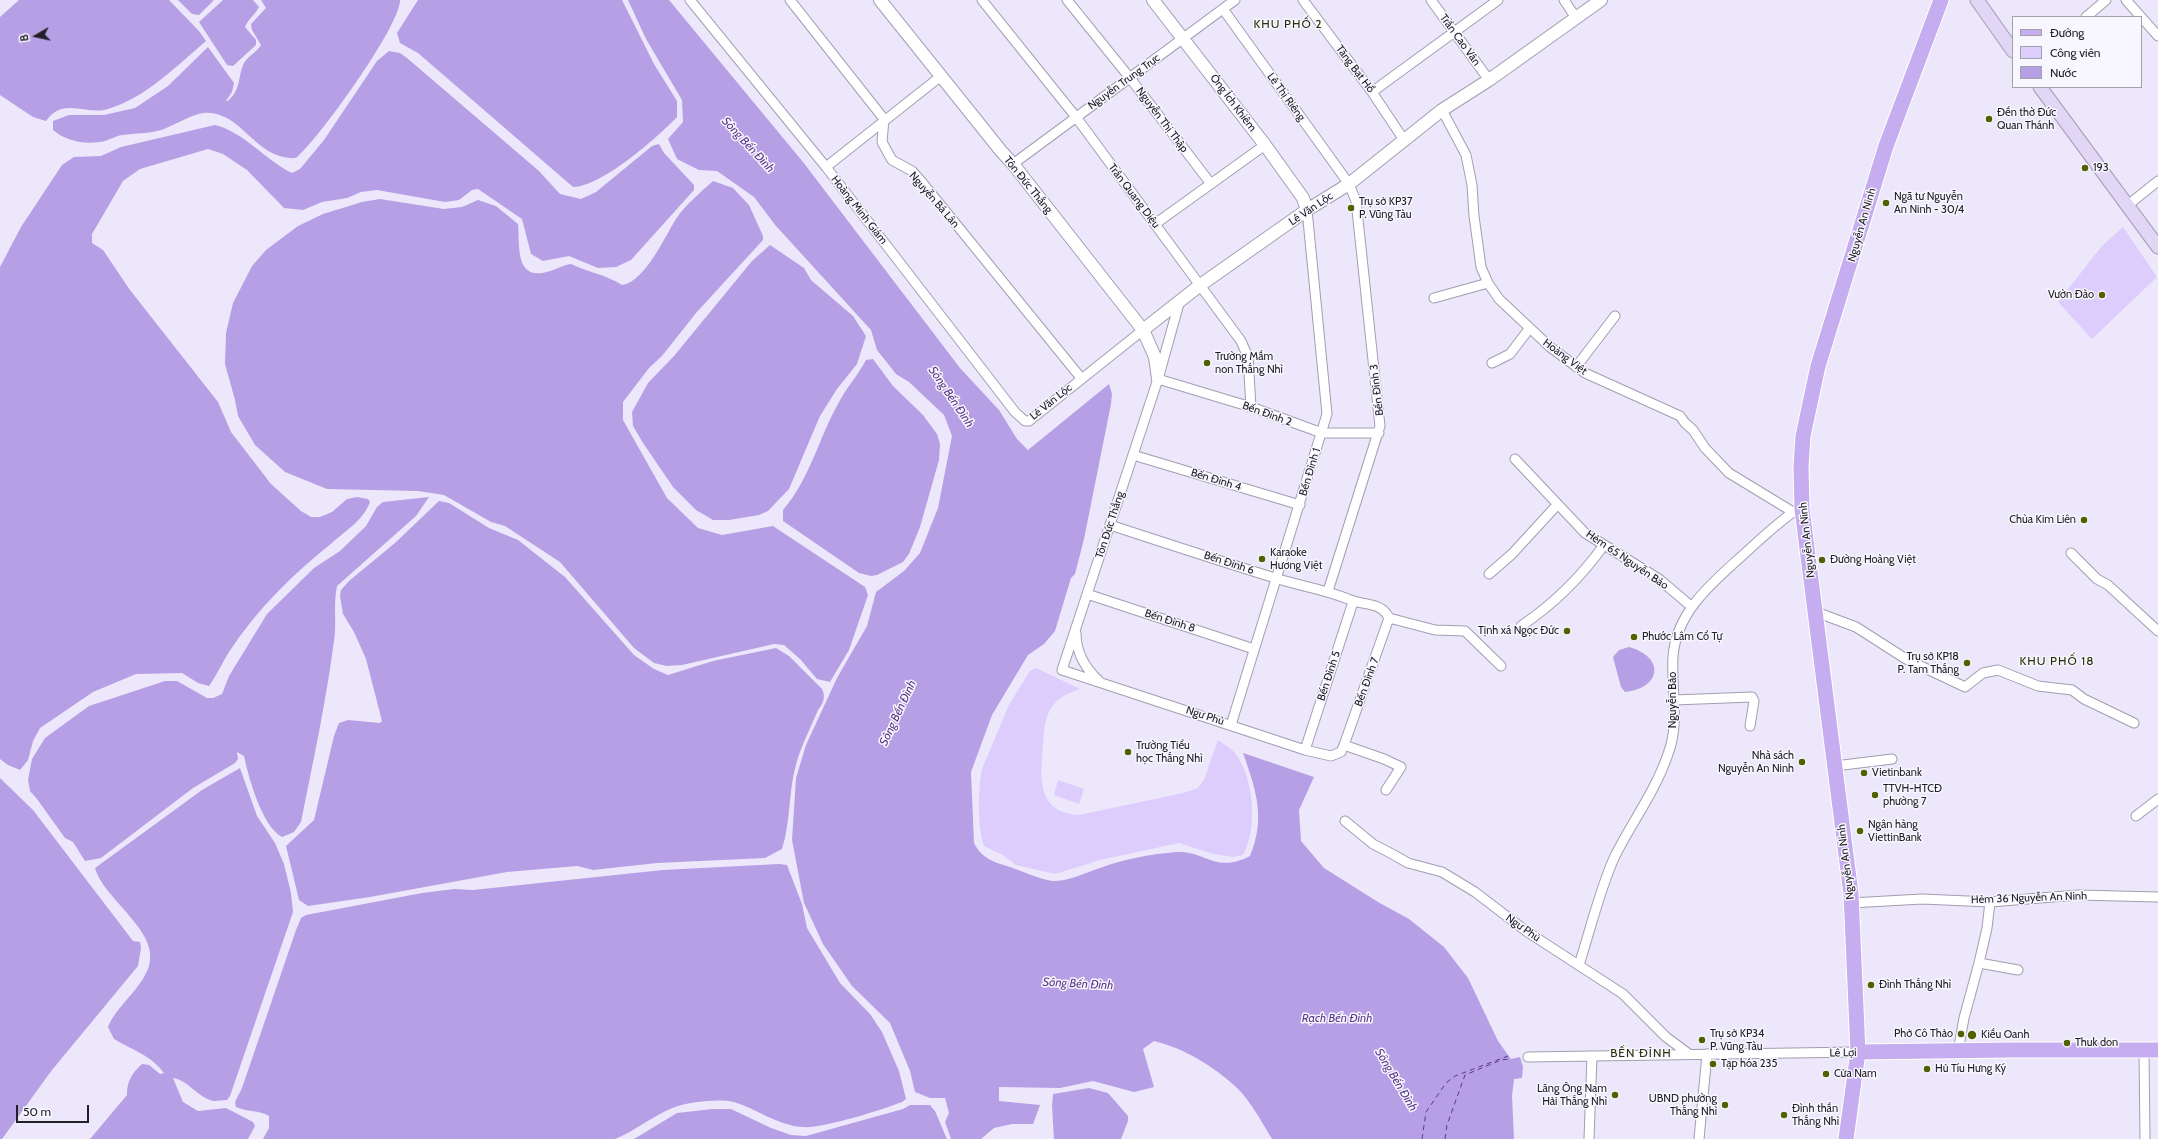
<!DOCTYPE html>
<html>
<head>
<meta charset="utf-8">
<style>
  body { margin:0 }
  #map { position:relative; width:2158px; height:1139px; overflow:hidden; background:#ede7fb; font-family:Cabin,sans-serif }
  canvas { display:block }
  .legend { position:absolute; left:2012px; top:16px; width:130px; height:72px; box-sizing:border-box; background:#f8f6fe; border:1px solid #a2a0a8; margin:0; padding:5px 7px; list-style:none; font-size:12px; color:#222027 }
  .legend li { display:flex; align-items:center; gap:8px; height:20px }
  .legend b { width:20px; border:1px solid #a2a0a8 }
  .north { position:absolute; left:16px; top:16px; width:40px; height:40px; -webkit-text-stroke:3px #f8f6fe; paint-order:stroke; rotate:261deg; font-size:11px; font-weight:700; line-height:16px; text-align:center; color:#222027 }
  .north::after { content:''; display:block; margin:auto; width:14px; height:18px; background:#222027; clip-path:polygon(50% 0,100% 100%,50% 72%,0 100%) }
  .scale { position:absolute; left:16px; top:1105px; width:73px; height:18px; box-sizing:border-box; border:2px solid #222027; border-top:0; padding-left:5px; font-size:12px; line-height:14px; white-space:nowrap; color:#222027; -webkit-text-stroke:3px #f8f6fe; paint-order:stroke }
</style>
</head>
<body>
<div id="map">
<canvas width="2158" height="1139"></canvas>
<ul class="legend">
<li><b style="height:5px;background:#c6adef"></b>Đường</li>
<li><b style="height:11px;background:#dccdfd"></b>Công viên</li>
<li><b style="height:11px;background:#b69fe4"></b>Nước</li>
</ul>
<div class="north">B</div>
<div class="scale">50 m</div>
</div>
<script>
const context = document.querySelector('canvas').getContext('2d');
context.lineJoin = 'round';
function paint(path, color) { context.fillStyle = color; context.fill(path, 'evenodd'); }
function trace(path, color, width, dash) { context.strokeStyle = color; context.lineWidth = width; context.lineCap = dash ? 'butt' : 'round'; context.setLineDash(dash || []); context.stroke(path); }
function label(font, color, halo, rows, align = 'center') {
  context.font = font + ' Cabin,sans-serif'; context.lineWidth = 3; context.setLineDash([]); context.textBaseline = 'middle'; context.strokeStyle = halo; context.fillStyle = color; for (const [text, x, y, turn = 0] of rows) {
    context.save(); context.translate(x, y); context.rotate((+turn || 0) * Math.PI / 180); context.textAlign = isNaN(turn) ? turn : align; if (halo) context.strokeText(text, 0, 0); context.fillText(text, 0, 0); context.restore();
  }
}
const green = new Path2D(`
  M 2123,227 L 2157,277 L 2092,339 L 2058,302 L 2101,247 Z
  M 1036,668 L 1080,689 C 1069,693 1059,696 1052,707 C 1044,718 1044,732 1043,745 C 1040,778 1037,813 1079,815 L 1183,793 L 1198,788 L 1204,780 L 1218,740 C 1223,744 1231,748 1235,753 C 1254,777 1258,829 1243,855 L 1233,857 L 1213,854 L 1179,843 L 1100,860 L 1055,874 L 1016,865 L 1003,855 L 984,846 C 977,825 978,791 982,769 L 1009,705 L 1030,671 Z
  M 1058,780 L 1084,789 L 1079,804 L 1054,795 Z`);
const water = new Path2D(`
  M 19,0 L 169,0 L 199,31 L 206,41 C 175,67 147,97 108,109 C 86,116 64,96 46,121 L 33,117 L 0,95 L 0,17 Z
  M 178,0 L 214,0 L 199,15 L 192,14 Z
  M 223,0 L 253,0 L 259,7 C 255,15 248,19 245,27 L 256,40 L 256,45 L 233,66 L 227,65 L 199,22 Z
  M 261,0 L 400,0 C 401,25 318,140 296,158 C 255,161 242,110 204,113 C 192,114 173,126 161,130 C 148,134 136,133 122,135 C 116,136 111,139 105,141 C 87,145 67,142 53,130 L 53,121 L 69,115 L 104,115 L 135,108 L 168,86 L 208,47 L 234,83 L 232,92 L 226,101 L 228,101 C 242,88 237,78 244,63 C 248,56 257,52 261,45 L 252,30 L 251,24 L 266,8 Z
  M 418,0 L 622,0 L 654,64 L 677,101 L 677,117 C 657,138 601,187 573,187 L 418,53 L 400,43 L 397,33 Z
  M 628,0 L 669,0 L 803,162 L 960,368 L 999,410 L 1017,439 L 1028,450 L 1109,384 L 1112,394 L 1111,404 L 1084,539 L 1075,574 L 1071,578 L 1055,631 L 1044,644 L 1028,655 L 992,715 L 971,772 L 974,843 C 982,859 994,862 1010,867 C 1022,871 1042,880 1053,881 C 1070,881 1084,873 1100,868 C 1124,859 1151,854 1177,852 C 1205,850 1215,874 1250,856 C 1266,818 1256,790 1243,753 L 1314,777 L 1299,810 L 1301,841 L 1324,868 L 1378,902 L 1409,919 L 1444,947 L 1468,978 L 1498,1041 L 1511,1059 L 1520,1057 L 1523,1067 L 1522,1078 L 1514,1079 L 1512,1096 L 1514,1139 L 1272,1139 C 1263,1124 1250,1100 1237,1088 C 1215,1067 1184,1048 1154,1041 L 1143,1049 L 1154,1087 L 1134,1092 L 1093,1081 L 1060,1088 L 999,1087 L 999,1101 L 1040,1105 L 1033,1124 L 1012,1124 L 994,1128 L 981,1139 L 951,1139 L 945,1122 L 949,1113 L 945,1098 L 930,1098 L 915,1092 L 910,1071 L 890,1023 L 852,986 L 823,944 L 804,903 L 792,840 L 796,778 L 806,745 L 837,678 L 867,626 L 876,592 L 904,571 L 920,553 L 938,508 L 952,436 L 944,415 L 909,382 L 896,374 L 877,350 L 871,330 L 776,226 L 754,197 L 717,171 L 699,170 L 677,159 L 668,139 L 683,122 L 682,100 L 646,39 Z
  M 389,51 L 400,53 L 407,58 L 539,171 L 560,194 L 581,199 L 596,192 L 652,146 L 659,144 L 664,153 L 694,185 L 694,190 L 631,260 L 616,267 L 598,268 L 569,256 L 543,261 L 531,254 L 522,219 L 478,189 L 472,190 L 459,200 L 445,202 L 377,190 L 361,192 L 347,198 L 322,202 L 303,210 L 284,208 L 247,170 L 223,154 L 208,149 L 140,169 L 123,181 L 92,234 L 92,243 L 103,250 L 130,290 L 218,402 L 231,432 L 271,484 L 301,511 L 311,517 L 320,517 L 332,512 L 347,499 L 357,497 L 368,499 L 370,502 C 364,519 347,530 333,542 C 293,574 257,609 229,652 C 222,663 217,675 209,686 L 198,683 L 182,673 L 136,674 L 93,692 L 40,728 L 33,741 L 28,760 L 20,770 L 8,765 L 0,759 L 0,267 L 21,227 L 62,165 L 74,157 L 101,156 L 121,147 L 215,125 C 244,132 265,160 292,173 L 300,169 L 324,140 L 377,61 Z
  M 713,181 L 733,188 L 749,205 L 763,236 L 763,240 L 696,313 L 662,356 L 649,368 L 623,402 L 623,420 L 667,498 L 698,528 L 722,535 L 773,526 L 865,587 L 868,595 L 849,650 L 830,682 L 817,679 L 800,659 L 784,645 L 774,644 L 682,665 L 667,666 L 654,663 L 634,648 L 560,562 L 505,526 L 491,522 L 444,495 L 418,491 L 327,489 L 285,472 L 255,445 L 238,416 L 235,400 L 225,364 L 226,333 L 233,303 L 252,266 L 266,250 L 298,226 L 323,214 L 362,202 L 380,199 L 444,209 L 462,207 L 478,200 L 496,206 L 518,224 C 520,245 514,283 550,271 C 557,269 563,265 571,264 C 587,272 607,275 622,285 C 645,282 665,236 676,219 C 685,205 701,192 713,181 Z
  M 770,245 L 804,268 L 811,280 L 853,316 L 866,336 L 857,364 L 837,389 L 820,416 L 789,489 L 768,511 L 759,515 L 729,520 L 713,520 L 696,510 L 673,487 L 643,443 L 633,426 L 632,412 L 648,383 L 674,356 L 752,261 Z
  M 873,359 L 893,386 L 923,415 L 937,434 L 940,444 L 939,460 L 920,527 L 909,554 L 903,562 L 877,575 L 871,576 L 859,573 L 783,521 L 783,510 C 810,479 819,437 839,402 C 847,387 858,375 866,360 Z
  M 429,497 L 416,516 L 337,586 C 333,604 337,623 334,641 C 326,702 313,762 301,822 L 294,832 L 282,837 C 262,826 249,779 244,756 L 237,752 L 238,759 L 235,763 L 193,788 L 101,858 L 85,861 L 73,842 L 65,838 L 37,799 L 30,791 L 28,780 L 32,759 L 45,738 L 89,706 L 165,681 L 177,681 L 207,698 L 213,698 L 222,694 L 229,676 L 267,614 L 314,568 L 340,551 L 366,526 L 377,507 L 383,502 Z
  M 439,501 L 449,503 L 489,528 L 518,540 L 565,577 L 634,655 L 654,669 L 668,675 L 713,661 L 776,648 L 789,656 L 822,689 C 826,697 823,704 818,710 C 811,727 802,744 797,761 C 788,790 791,821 782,849 L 765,858 L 657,863 L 593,870 L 577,866 L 507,872 L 370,897 L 308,906 L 299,900 L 286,846 L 314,820 L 334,736 L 339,723 L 348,720 L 380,723 L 382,721 L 366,659 L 354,632 L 343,614 L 340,596 L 341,590 L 349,581 L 395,543 Z
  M 1629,647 C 1665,657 1662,688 1625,692 L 1621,687 L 1613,657 L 1619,650 Z
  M 240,768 L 257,816 L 275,843 L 284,864 L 291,893 L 293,912 L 230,1096 L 227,1100 C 223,1100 218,1101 214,1101 C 198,1098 188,1080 173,1078 L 183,1102 L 198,1111 L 226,1108 L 253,1122 L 255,1126 L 248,1139 L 90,1139 L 127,1095 C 127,1082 131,1074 142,1064 L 149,1065 L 160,1074 L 164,1073 C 152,1056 131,1049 114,1039 L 108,1027 C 117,1005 141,990 149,966 C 160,931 104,900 95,868 L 202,790 Z
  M 0,778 L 33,810 L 133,941 L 140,942 L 141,948 L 138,966 L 52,1070 L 2,1139 L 0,1139 Z
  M 779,864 L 787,865 L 802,904 L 807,928 L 840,983 L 870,1014 L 882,1032 L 899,1071 L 906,1099 L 902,1102 C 881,1110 822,1129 802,1127 C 777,1125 757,1109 734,1102 C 721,1099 704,1101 691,1103 C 662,1107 642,1128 615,1139 L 263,1139 L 269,1128 L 269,1116 C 259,1110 247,1112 236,1107 L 235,1102 L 242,1088 L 296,930 L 301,918 L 306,915 L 422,893 L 454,889 L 473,890 L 663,870 Z
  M 1089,1088 L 1108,1093 L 1128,1116 L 1128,1121 L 1121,1139 L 1054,1139 L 1052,1106 L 1053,1094 Z
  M 910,1105 L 930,1105 L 935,1111 L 947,1139 L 634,1139 L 677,1113 L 713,1109 L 731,1109 L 771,1128 L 791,1135 L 806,1136 L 903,1109 Z`);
const ferry = new Path2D(`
  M 1422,1139 L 1426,1112 L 1446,1083 L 1455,1076 L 1508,1056
  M 1445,1139 L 1447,1125 L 1465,1075 L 1501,1060 L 1509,1059`);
const minor = new Path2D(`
  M 690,0 L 826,167 L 1015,412 L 1025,421 L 1029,421 L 1143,330
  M 790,0 L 884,119 L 882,142 L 888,153 L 892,160 L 912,171 L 921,181 L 1081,378
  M 982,0 L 1076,117 L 1241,341 L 1248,357 L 1251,407
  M 1067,0 L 1130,78 L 1211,184
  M 1303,0 L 1372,92 L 1404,140
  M 1431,0 L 1489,80
  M 1564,0 L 1576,18
  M 2126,0 L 2158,36
  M 1223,9 L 1349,184 L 1356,201 L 1380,426 L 1328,591
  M 2086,17 L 2106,0
  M 1372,92 L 1498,0
  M 1442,110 L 1466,155 L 1472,185 L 1474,216 L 1481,267 L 1488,283 L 1499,299 L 1550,347 L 1585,373 L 1680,416 L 1685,423 L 1693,430 L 1705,448 L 1729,473 L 1793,512 L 1802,509
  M 1013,164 L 1235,0
  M 826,167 L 941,76
  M 2128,205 L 2158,181
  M 1155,224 L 1265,145
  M 1434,298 L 1488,283
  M 1180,300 L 1158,379 L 1062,670 L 1305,750 L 1331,756 L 1341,752 L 1344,745 L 1389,618
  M 1492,363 L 1510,354 L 1529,329
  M 1576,367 L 1615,316
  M 1158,379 L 1251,407 L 1322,433 L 1379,433
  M 1133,455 L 1300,505
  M 1515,459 L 1585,533 L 1659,579 L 1692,607
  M 1110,525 C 1165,543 1220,561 1275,578 C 1300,586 1324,589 1348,599 C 1363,606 1381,601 1389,618
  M 2071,553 L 2097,579 L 2108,585 L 2158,631
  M 1489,574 L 1512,554 L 1557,505
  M 1087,594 L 1254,649
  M 1816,612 L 1856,627 L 1906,659 L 1965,687 L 1983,673 L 1998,670 L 2038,686 L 2072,690 L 2084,699 L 2134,723
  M 1389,618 L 1435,630 L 1465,631 L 1501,666
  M 1521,626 C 1554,604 1581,577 1604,545
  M 1076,633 C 1076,653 1085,668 1099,681
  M 1674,700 L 1752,697 L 1754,701 L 1750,726
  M 1231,725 L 1327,414 L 1307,210
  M 1344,745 L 1384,759 L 1401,767 L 1386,790
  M 1305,750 L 1353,602
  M 1835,766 L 1892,759
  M 2136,816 L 2158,799
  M 1345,821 L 1373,844 L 1394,855 L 1408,863 L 1442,872 L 1475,892 L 1526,931 L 1623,994 L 1666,1037 L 1689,1054
  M 1990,902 L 1987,928 L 1979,963 L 2018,970
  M 1851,903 L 1922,899 L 1990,902 L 2078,895 L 2158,897
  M 1579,965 C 1590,931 1600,888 1615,856 C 1632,822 1656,790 1668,754 C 1680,723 1671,690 1673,657 C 1676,612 1712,583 1743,555 C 1759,540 1776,525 1793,512
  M 2144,1050 L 2145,1139
  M 1958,1052 L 1964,1018 L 1979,963
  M 1528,1057 L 1858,1052
  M 1589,1139 L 1592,1056
  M 1699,1139 L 1707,1054`);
const tertiary = new Path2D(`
  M 880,0 L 1001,151 L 1013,164 L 1143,330 L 1155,357 L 1158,379
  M 1153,0 L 1265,145 L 1303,198 L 1307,210
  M 1143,330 L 1199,286 L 1307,210 L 1349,184 L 1442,110 L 1489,80 L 1601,0`);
const secondary = new Path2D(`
  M 1977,0 L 2013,51
  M 2040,87 L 2158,247`);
const primary = new Path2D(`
  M 1858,1052 L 2012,1050 L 2158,1050
  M 1846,1139 L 1858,1052 L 1851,894 L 1802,509 L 1801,467 L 1803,436 L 1818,366 L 1886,146 L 1941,0`);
const markers = [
  [1989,119,4,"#516001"],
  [2085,168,4,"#516001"],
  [1886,203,4,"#516001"],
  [1351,208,4,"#516001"],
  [2102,295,4,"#516001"],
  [1207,363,4,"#516001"],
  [2084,520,4,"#516001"],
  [1262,559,4,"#516001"],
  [1822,560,4,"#516001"],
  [1567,631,4,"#516001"],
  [1634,637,4,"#516001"],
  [1967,663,4,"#516001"],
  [1128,752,4,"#516001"],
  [1802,762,4,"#516001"],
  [1864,773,4,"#516001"],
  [1875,795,4,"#516001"],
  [1860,831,4,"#516001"],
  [1871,985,4,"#516001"],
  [1961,1034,4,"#516001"],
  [1972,1035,5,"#516001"],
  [1702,1040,4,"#516001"],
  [2067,1043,4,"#516001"],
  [1713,1064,4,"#516001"],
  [1927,1069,4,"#516001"],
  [1826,1074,4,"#516001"],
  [1615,1095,4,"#516001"],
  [1725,1105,4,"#516001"],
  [1784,1115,4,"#516001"]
];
const streetNames = [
  ["Trần Cao Vân",1460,40,54],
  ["Tăng Bạt Hổ",1355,69,53],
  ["Nguyễn Trung Trực",1124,82,-36],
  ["Lê Thị Riêng",1286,97,54],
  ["Ông Ích Khiêm",1233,103,53],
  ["Nguyễn Thị Thập",1162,120,53],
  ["Tôn Đức Thắng",1028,185,51],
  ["Trần Quang Diệu",1134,196,53],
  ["Nguyễn Bá Lân",934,200,49],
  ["Lê Văn Lộc",1311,209,-34],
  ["Hoàng Minh Giám",859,210,52],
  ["Nguyễn An Ninh",1862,225,-74],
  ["Hoàng Việt",1565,357,37],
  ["Bến Đình 3",1377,390,-97],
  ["Lê Văn Lộc",1051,402,-39],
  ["Bến Đình 2",1267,414,20],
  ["Bến Đình 1",1310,472,-73],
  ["Bến Đình 4",1216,480,17],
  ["Tôn Đức Thắng",1110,525,-72],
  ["Nguyễn An Ninh",1807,540,-96],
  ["Hẻm 65 Nguyễn Bảo",1627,560,34],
  ["Bến Đình 6",1229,563,18],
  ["Bến Đình 8",1170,621,18],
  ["Bến Đình 5",1329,676,-72],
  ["Bến Đình 7",1367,682,-70],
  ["Nguyễn Bảo",1673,700,-90],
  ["Ngư Phủ",1205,716,18],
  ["Nguyễn An Ninh",1846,862,-97],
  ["Hẻm 36 Nguyễn An Ninh",2029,898,-2],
  ["Ngư Phủ",1523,928,35],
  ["Lê Lợi",1843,1053,-1]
];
const poiNames = [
  ["Đền thờ Đức",1997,113],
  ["Quan Thánh",1997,126],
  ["193",2093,168],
  ["Ngã tư Nguyễn",1894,197],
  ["An Ninh - 30/4",1894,210],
  ["Trụ sở KP37",1359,202],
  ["P. Vũng Tàu",1359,215],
  ["Vườn Đào",2094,295,"right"],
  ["Trường Mầm",1215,357],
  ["non Thắng Nhì",1215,370],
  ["Chùa Kim Liên",2076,520,"right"],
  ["Karaoke",1270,553],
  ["Hương Việt",1270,566],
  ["Đường Hoàng Việt",1830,560],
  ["Tịnh xá Ngọc Đức",1559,631,"right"],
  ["Phước Lâm Cổ Tự",1642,637],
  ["Trụ sở KP18",1959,657,"right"],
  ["P. Tam Thắng",1959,670,"right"],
  ["Trường Tiểu",1136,746],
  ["học Thắng Nhì",1136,759],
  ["Nhà sách",1794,756,"right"],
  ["Nguyễn An Ninh",1794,769,"right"],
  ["Vietinbank",1872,773],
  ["TTVH-HTCĐ",1883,789],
  ["phường 7",1883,802],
  ["Ngân hàng",1868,825],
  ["ViettinBank",1868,838],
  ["Đình Thắng Nhì",1879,985],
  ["Trụ sở KP34",1710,1034],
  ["P. Vũng Tàu",1710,1047],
  ["Phở Cô Thảo",1953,1034,"right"],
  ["Kiều Oanh",1981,1035],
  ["Thuk don",2075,1043],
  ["Tạp hóa 235",1721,1064],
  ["Hủ Tíu Hưng Ký",1935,1069],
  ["Cửa Nam",1834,1074],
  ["Lăng Ông Nam",1607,1089,"right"],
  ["Hải Thắng Nhì",1607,1102,"right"],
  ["UBND phường",1717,1099,"right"],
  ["Thắng Nhì",1717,1112,"right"],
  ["Đình thần",1792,1109],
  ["Thắng Nhì",1792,1122]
];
const neighbourhoodNames = [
  ["KHU PHỐ 2",1288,24],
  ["KHU PHỐ 18",2057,661],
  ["BẾN ĐÌNH",1641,1053]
];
const waterNames = [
  ["Sông Bến Đình",748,145,47],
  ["Sông Bến Đình",951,397,56],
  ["Sông Bến Đình",898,713,-65],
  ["Sông Bến Đình",1078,984,3],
  ["Rạch Bến Đình",1337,1018],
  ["Sông Bến Đình",1396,1080,59]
];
paint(green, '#dccdfd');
paint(water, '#b69fe4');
trace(ferry, '#5a398a', 1, [5, 4]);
trace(minor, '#a39db0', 11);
trace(tertiary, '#a39db0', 14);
trace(secondary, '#a39db0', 15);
trace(primary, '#fff', 17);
trace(minor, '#fff', 9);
trace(tertiary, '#fff', 12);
trace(secondary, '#e2d6f7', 13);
trace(primary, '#c6adef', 15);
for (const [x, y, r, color] of markers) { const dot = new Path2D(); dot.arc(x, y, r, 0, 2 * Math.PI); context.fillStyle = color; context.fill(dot); trace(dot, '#f8f6fe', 1.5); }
label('11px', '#222027', '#f8f6fe', streetNames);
label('11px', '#222027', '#f8f6fe', poiNames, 'left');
context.letterSpacing = '1px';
label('12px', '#282f07', '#f8f6fe', neighbourhoodNames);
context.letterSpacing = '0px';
label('italic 12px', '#5a398a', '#f8f6fe', waterNames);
</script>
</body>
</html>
